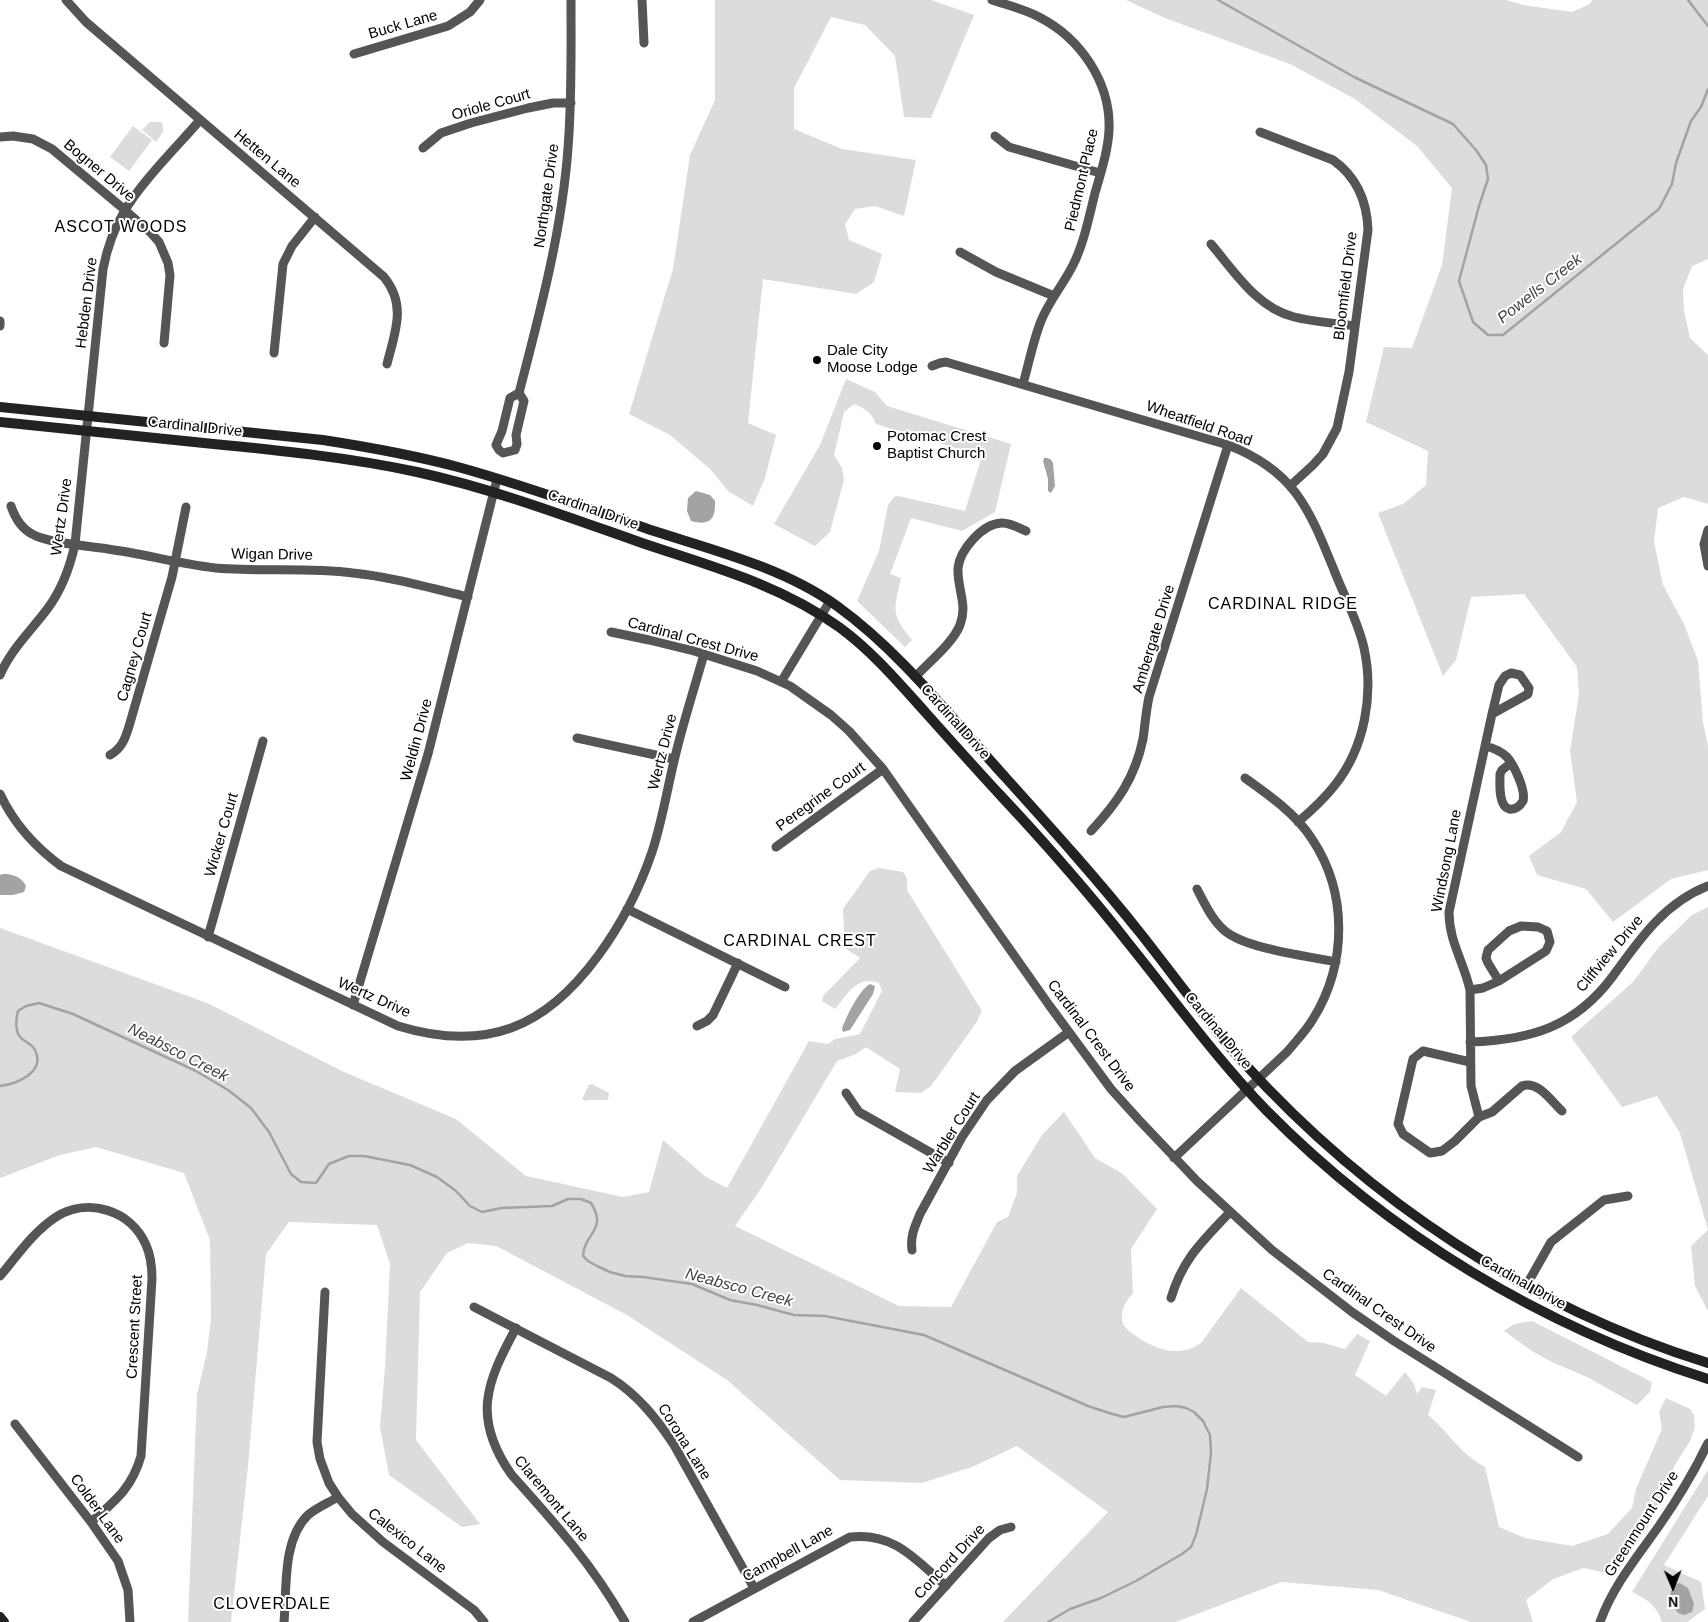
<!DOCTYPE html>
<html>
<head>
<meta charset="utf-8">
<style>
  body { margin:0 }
  #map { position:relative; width:1708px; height:1622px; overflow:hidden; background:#fff; font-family:Arial,sans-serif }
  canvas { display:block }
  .north { position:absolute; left:1648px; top:1562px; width:50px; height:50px; -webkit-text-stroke:4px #fff; paint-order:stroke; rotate:179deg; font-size:14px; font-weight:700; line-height:20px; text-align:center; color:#000 }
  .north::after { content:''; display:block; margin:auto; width:18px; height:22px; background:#000; clip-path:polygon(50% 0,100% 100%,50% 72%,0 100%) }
</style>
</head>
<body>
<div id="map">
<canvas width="1708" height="1622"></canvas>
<div class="north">N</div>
</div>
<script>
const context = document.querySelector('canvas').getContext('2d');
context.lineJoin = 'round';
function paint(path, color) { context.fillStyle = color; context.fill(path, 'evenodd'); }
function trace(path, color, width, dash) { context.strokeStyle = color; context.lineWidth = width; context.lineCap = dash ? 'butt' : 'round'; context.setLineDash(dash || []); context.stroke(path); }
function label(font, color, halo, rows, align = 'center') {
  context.font = font + ' Arial,sans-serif'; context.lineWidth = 4; context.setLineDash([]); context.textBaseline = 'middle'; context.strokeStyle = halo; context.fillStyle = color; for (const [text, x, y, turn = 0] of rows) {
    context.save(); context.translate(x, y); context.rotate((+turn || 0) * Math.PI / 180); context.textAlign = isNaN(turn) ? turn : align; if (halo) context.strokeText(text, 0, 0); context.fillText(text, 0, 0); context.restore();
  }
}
const green = new Path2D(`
  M 715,0 L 931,0 L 974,15 L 931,118 L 904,117 L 895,56 L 865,25 L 831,17 L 794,88 L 794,129 L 842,149 L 916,160 L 904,216 L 875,206 L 855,209 L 845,224 L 849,240 L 882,254 L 874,282 L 856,294 L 763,279 L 748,423 L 776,435 L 765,478 L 753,506 L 728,491 L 710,469 L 670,435 L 629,414 L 673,269 L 690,155 L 715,100 Z
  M 1126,0 L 1506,0 L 1523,5 L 1572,12 L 1590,4 L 1592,0 L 1708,0 L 1708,259 L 1692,266 L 1683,289 L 1684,311 L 1690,338 L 1708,355 L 1708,504 L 1684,497 L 1658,508 L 1654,542 L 1663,585 L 1684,624 L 1698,661 L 1703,723 L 1708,746 L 1708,870 L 1671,879 L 1613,922 L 1586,889 L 1537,875 L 1529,856 L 1561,832 L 1577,802 L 1570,751 L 1579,694 L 1577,667 L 1524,594 L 1471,597 L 1456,660 L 1443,676 L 1378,513 L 1403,504 L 1426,485 L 1428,451 L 1366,422 L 1384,347 L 1412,348 L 1442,265 L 1452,188 L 1417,146 L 1355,99 L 1290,64 L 1165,18 Z
  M 150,122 L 161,122 L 163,125 L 163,132 L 156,142 L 142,130 Z
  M 133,126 L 152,140 L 129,171 L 110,157 Z
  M 846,379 L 875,392 L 887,406 L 1011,444 L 995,512 L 962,531 L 911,518 L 890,574 L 901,578 C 894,610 890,613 912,640 L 905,647 L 857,601 L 879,551 L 888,505 L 894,497 L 898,496 L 965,511 L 982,456 L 876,424 C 872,413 865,408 854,404 L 844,412 L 834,455 L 842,468 L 844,480 L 830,532 L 815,546 L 774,524 L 820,445 Z
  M 879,868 L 903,872 L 907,878 L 907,890 L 982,1011 L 976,1023 L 931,1086 L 921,1093 L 895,1092 L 900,1069 L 866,1047 L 856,1054 L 837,1061 L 762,1187 L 735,1226 L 899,1306 L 951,1307 L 997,1222 L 1008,1217 L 1017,1193 L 1017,1176 L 1042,1135 L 1064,1112 L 1095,1158 L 1123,1174 L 1157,1209 L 1131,1249 L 1133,1293 C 1127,1300 1121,1308 1122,1318 C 1122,1327 1129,1331 1136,1336 C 1156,1350 1179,1358 1201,1343 L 1241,1288 L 1308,1342 L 1324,1343 L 1345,1349 L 1357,1334 L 1370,1341 L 1355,1375 L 1386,1396 L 1405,1372 L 1414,1384 L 1417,1394 L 1422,1387 L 1436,1390 L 1428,1415 C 1449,1432 1459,1453 1485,1467 L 1499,1527 L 1525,1538 L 1572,1546 L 1608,1534 L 1632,1508 L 1636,1489 L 1662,1429 L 1659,1412 L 1666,1398 L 1690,1409 L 1694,1415 L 1695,1427 L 1690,1441 L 1675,1465 L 1650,1524 L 1615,1575 L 1584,1568 L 1553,1579 L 1526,1600 L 1533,1622 L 1471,1622 L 1378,1590 L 1281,1582 L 1176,1622 L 1003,1622 L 1108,1512 L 1017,1446 L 972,1467 L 922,1483 L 840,1480 L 727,1380 L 627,1315 L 496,1246 L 468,1243 L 447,1253 L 420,1292 L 416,1440 L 480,1524 L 462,1527 L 389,1475 L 380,1427 L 385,1367 L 390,1264 L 377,1225 L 289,1222 L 266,1254 L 248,1466 L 231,1622 L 188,1622 L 197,1395 L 207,1352 L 211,1319 L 210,1240 L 184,1173 L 96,1147 L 60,1155 L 0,1178 L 0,928 L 207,1003 L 344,1072 L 456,1119 L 526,1176 L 623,1197 L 649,1192 L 663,1140 L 706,1177 L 727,1188 L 809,1041 L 828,1044 L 835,1039 L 860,1034 L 882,991 L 879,983 C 857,975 848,994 835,1009 L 822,1001 L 823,996 L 860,958 L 845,948 L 843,909 L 870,871 Z
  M 1708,907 L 1708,1311 L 1695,1286 L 1691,1246 L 1708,1230 L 1680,1133 L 1657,1096 L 1622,1107 L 1571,1037 L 1633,982 L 1658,948 L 1692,915 Z
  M 592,1084 L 609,1093 L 608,1100 L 588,1100 L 586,1101 L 582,1099 L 589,1085 Z
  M 1532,1321 L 1652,1382 L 1650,1392 L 1637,1405 L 1589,1378 L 1552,1362 L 1532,1351 L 1504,1331 L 1514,1324 Z
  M 1708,1470 L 1708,1496 L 1664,1565 L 1701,1582 L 1705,1609 L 1687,1622 L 1662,1622 C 1657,1606 1647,1599 1632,1592 Z`);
const water = new Path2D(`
  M 1044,458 C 1048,457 1052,460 1053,463 L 1055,486 L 1051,493 L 1048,491 L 1048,479 L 1043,461 Z
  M 696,491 L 710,495 L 715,501 C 716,520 709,526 691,521 L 687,511 L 688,498 Z
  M 3,874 C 12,874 21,876 26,886 L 24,892 L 13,895 L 0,895 L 0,875 Z
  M 870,984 L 875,986 L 873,994 L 850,1030 L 843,1032 L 842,1029 C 846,1017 859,990 870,984 Z
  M 1680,1583 L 1688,1588 L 1694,1604 L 1692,1612 L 1684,1615 L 1678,1613 C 1671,1602 1666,1594 1676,1584 Z`);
const stream = new Path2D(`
  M 1218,0 L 1354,77 L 1453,124 L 1476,150 L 1486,165 L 1488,179 L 1479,206 L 1459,281 L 1473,322 L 1488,335 L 1503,335 L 1659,209 L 1672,184 L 1676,163 L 1691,121 L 1701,107 L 1708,89
  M 1688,0 L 1708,26
  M 0,1086 C 17,1084 46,1072 35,1050 C 31,1042 22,1042 18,1034 C 15,1026 16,1019 18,1011 L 26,1006 L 39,1003 L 73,1014 L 196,1071 L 228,1090 L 251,1108 L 269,1132 L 291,1174 L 301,1182 L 316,1183 L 329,1164 L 349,1156 L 364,1156 L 410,1165 L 437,1177 L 456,1191 L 470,1206 L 482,1212 L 502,1208 L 552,1206 L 568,1199 L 581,1199 L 591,1203 C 608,1230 584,1233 583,1256 L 588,1261 L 597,1266 L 610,1272 L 625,1276 L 643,1277 L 692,1284 L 730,1300 L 757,1305 L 794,1315 L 825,1316 L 924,1335 L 1088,1406 L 1109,1413 L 1124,1417 L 1163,1407 L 1176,1406 L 1186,1408 L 1194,1412 L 1203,1421 L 1210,1435 L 1211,1453 L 1207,1489 L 1196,1535 L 1191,1547 L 1182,1554 L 1136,1581 L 1101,1598 L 1070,1609 L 1048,1622`);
const street = new Path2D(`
  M 66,0 L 86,22 L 384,277 C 407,305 395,332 387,364
  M 642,0 L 644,43
  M 992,0 C 1007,5 1024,9 1039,17 C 1080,38 1111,82 1109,130 C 1108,151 1101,172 1095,193 C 1089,217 1084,243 1073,265 C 1063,285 1049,301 1041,321 C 1033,341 1029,363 1023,384
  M 354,54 L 448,26 L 470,12 L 480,0
  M 1260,132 L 1333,160 C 1357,177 1367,201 1368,230 L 1349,372 L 1337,428 L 1323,454 L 1313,465 L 1290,486
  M 995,136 L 1009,147 L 1100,173
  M 0,137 L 13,136 L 33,139 L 52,149 L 125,210 L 151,233 L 159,242 L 168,263 L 170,275 L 164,343
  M 423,148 L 441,133 L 471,123 L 528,108 L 553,103 L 571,103
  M 1211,244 C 1234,271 1257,308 1294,317 C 1314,322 1335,323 1355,326
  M 960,252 L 996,272 L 1054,296
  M 0,321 L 0,326
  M 274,353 L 283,264 L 292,246 L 315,217
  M 932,366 L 940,363 L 946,362 L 1228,445 C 1295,471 1309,509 1334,570 C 1344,596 1358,621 1364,648 C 1374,694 1365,747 1335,785 C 1324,799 1311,811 1298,822
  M 519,393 L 524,401 L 516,435 L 517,444 L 515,450 L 503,453 L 499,450 L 496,445 L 502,431 L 510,398 L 519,393 C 540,312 562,231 568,148 C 572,99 571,49 571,0
  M 11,506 C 15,518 21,529 34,535 C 49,543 89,546 108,549 C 144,554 180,564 216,568 C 262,572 308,567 353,573 C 392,577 430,588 468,597
  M 1708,530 L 1704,544 L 1708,566
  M 611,632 L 649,640 L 694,651 L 757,671 L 790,686 L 831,715 L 849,731 L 883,769 L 1049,1005 L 1111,1089 L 1139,1120 L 1197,1181 L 1272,1250 L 1352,1312 L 1394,1341 L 1578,1457
  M 0,675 C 11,649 31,631 48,608 C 62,589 70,567 75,544 L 103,269 C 107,249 113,230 124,212 C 142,181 176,148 200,120
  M 915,677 C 928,663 953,643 960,625 C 968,604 957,589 958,568 C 960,550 982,524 1001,523 C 1009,522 1019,528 1026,531
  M 781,682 L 830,601
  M 577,738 L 674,759
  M 1485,746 C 1493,748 1501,751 1507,757 C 1514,765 1526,790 1523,801 C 1520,806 1516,810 1509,809 C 1498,806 1500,783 1500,774 L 1502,770 L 1511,763
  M 110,755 C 123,748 126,736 130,723 L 172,577 L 186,507
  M 0,794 C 14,824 35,847 61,866 L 398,1026 C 434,1037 475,1041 511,1028 C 578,1004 630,917 652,852 C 663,819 668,783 677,749 C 685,717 695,686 704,654
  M 1091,831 C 1117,803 1135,778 1143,739 C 1145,725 1146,711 1149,697 L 1228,445
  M 776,847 L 883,769
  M 1197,889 C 1205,904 1212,920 1225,931 C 1247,949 1307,956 1336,962
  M 627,909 L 785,987
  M 208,937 L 263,741
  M 1470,990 L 1483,988 L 1499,981 L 1546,951 L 1550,942 L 1547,931 L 1538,927 L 1521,926 L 1509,931 L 1488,950 L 1486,958 L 1488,963 L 1499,981
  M 353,1005 L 428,754 L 497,479
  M 697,1026 L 707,1021 L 713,1015 L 738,963
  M 1470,1042 C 1531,1040 1575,1027 1613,976 C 1639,940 1664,903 1708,886
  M 1470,1062 L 1423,1051 L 1413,1059 L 1398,1124 L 1403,1134 L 1430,1153 L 1442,1151 L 1455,1141 L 1479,1117 L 1492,1112 L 1522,1086 C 1538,1080 1551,1101 1562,1111
  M 846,1093 L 859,1112 L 949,1163
  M 1479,1117 L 1471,1086 L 1470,990 C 1464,962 1449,942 1449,912 L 1492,714 L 1528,694 L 1529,688 L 1520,675 L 1511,673 L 1505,676 L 1499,685 L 1492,714
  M 1174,1158 L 1287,1052 C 1296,1041 1306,1031 1313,1019 C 1347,964 1348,893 1312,839 C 1296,814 1269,795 1245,778
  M 912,1250 C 910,1236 915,1226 920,1214 L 962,1137 L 987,1100 L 1015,1071 L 1069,1032
  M 0,1276 C 17,1256 33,1232 56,1217 C 88,1197 131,1210 146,1245 C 151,1256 152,1267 152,1279 L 141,1456 C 132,1488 115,1501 91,1522
  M 1526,1286 L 1551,1242 L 1604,1200 L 1628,1196
  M 325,1292 L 317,1442 L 320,1459 L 329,1483 L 338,1497 L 352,1514 L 383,1542 L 474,1610 L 484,1622
  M 1171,1298 C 1183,1258 1203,1241 1230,1212
  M 474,1307 L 611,1378 C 638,1395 657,1419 674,1445 L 754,1588
  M 516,1328 C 486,1383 472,1418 511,1474 C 555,1523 592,1564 625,1622
  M 15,1424 L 91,1522 L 118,1561 L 128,1590 L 130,1622
  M 284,1622 C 287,1589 282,1540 308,1515 C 316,1508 328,1503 338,1497
  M 693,1622 L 850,1537 C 894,1532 915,1559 946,1586
  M 913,1622 L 989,1538 L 1000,1530 L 1011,1527
  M 1600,1622 C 1613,1586 1637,1557 1659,1526 C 1677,1500 1694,1472 1708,1443`);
const secondary = new Path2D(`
  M 0,407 L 323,440 C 368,447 413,455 458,467 C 524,485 589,509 654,531 C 716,551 784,568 837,606 C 901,652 953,720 1006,778 C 1052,829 1098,880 1141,934 C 1175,977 1207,1022 1243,1062 C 1368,1200 1530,1308 1708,1363
  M 0,422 C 68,429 136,436 204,443 C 275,450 347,457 417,472 C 494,489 568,517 642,543 C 710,566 779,584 839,627 C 872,651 899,683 926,713 C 951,741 976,769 1002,797 C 1046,844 1089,893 1129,944 C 1174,1000 1216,1058 1266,1110 C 1388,1234 1543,1327 1708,1379
  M 0,1617 L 4,1622`);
const markers = [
  [817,360,5,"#000"],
  [877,446,5,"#000"]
];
const streetNames = [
  ["Buck Lane",403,25,-16],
  ["Oriole Court",491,105,-16],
  ["Hetten Lane",267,159,40],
  ["Bogner Drive",99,171,40],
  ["Piedmont Place",1082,180,-77],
  ["Northgate Drive",547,196,-82],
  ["Bloomfield Drive",1346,286,-83],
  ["Hebden Drive",87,303,-83],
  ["Wheatfield Road",1199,424,19],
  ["Cardinal Drive",195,427,6],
  ["Cardinal Drive",593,510,19],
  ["Wertz Drive",62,517,-82],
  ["Wigan Drive",272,555,1],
  ["Ambergate Drive",1154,639,-73],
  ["Cardinal Crest Drive",693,640,15],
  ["Cagney Court",135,657,-74],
  ["Cardinal Drive",955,722,48],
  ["Weldin Drive",417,740,-75],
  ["Wertz Drive",663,752,-76],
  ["Peregrine Court",821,797,-36],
  ["Wicker Court",222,835,-74],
  ["Windsong Lane",1447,861,-79],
  ["Cliffview Drive",1610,954,-50],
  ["Wertz Drive",374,998,24],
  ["Cardinal Drive",1218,1031,50],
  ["Cardinal Crest Drive",1091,1036,53],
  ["Warbler Court",952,1133,-58],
  ["Cardinal Drive",1523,1283,29],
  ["Cardinal Crest Drive",1379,1311,35],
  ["Crescent Street",135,1327,-87],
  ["Corona Lane",684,1442,58],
  ["Claremont Lane",551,1499,50],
  ["Colder Lane",97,1509,54],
  ["Greenmount Drive",1642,1524,-57],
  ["Calexico Lane",407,1541,38],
  ["Campbell Lane",788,1554,-29],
  ["Concord Drive",950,1562,-47]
];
const poiNames = [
  ["Dale City",827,351],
  ["Moose Lodge",827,368],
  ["Potomac Crest",887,437],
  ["Baptist Church",887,454]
];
const neighbourhoodNames = [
  ["ASCOT WOODS",121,228],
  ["CARDINAL RIDGE",1283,605],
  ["CARDINAL CREST",800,942],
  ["CLOVERDALE",272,1605]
];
const waterNames = [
  ["Powells Creek",1540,289,-38],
  ["Neabsco Creek",178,1053,27],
  ["Neabsco Creek",739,1288,15]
];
paint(green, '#dcdcdc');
paint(water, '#a3a3a3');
trace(stream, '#a3a3a3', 2.5);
trace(street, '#555', 9);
trace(secondary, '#222', 10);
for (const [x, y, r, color] of markers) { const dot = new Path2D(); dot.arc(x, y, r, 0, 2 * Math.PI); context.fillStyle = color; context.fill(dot); trace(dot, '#fff', 2); }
label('15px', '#000', '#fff', streetNames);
label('15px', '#000', '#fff', poiNames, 'left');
context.letterSpacing = '1px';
label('16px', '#000', '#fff', neighbourhoodNames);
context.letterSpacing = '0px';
label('italic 16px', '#444', '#fff', waterNames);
</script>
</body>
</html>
